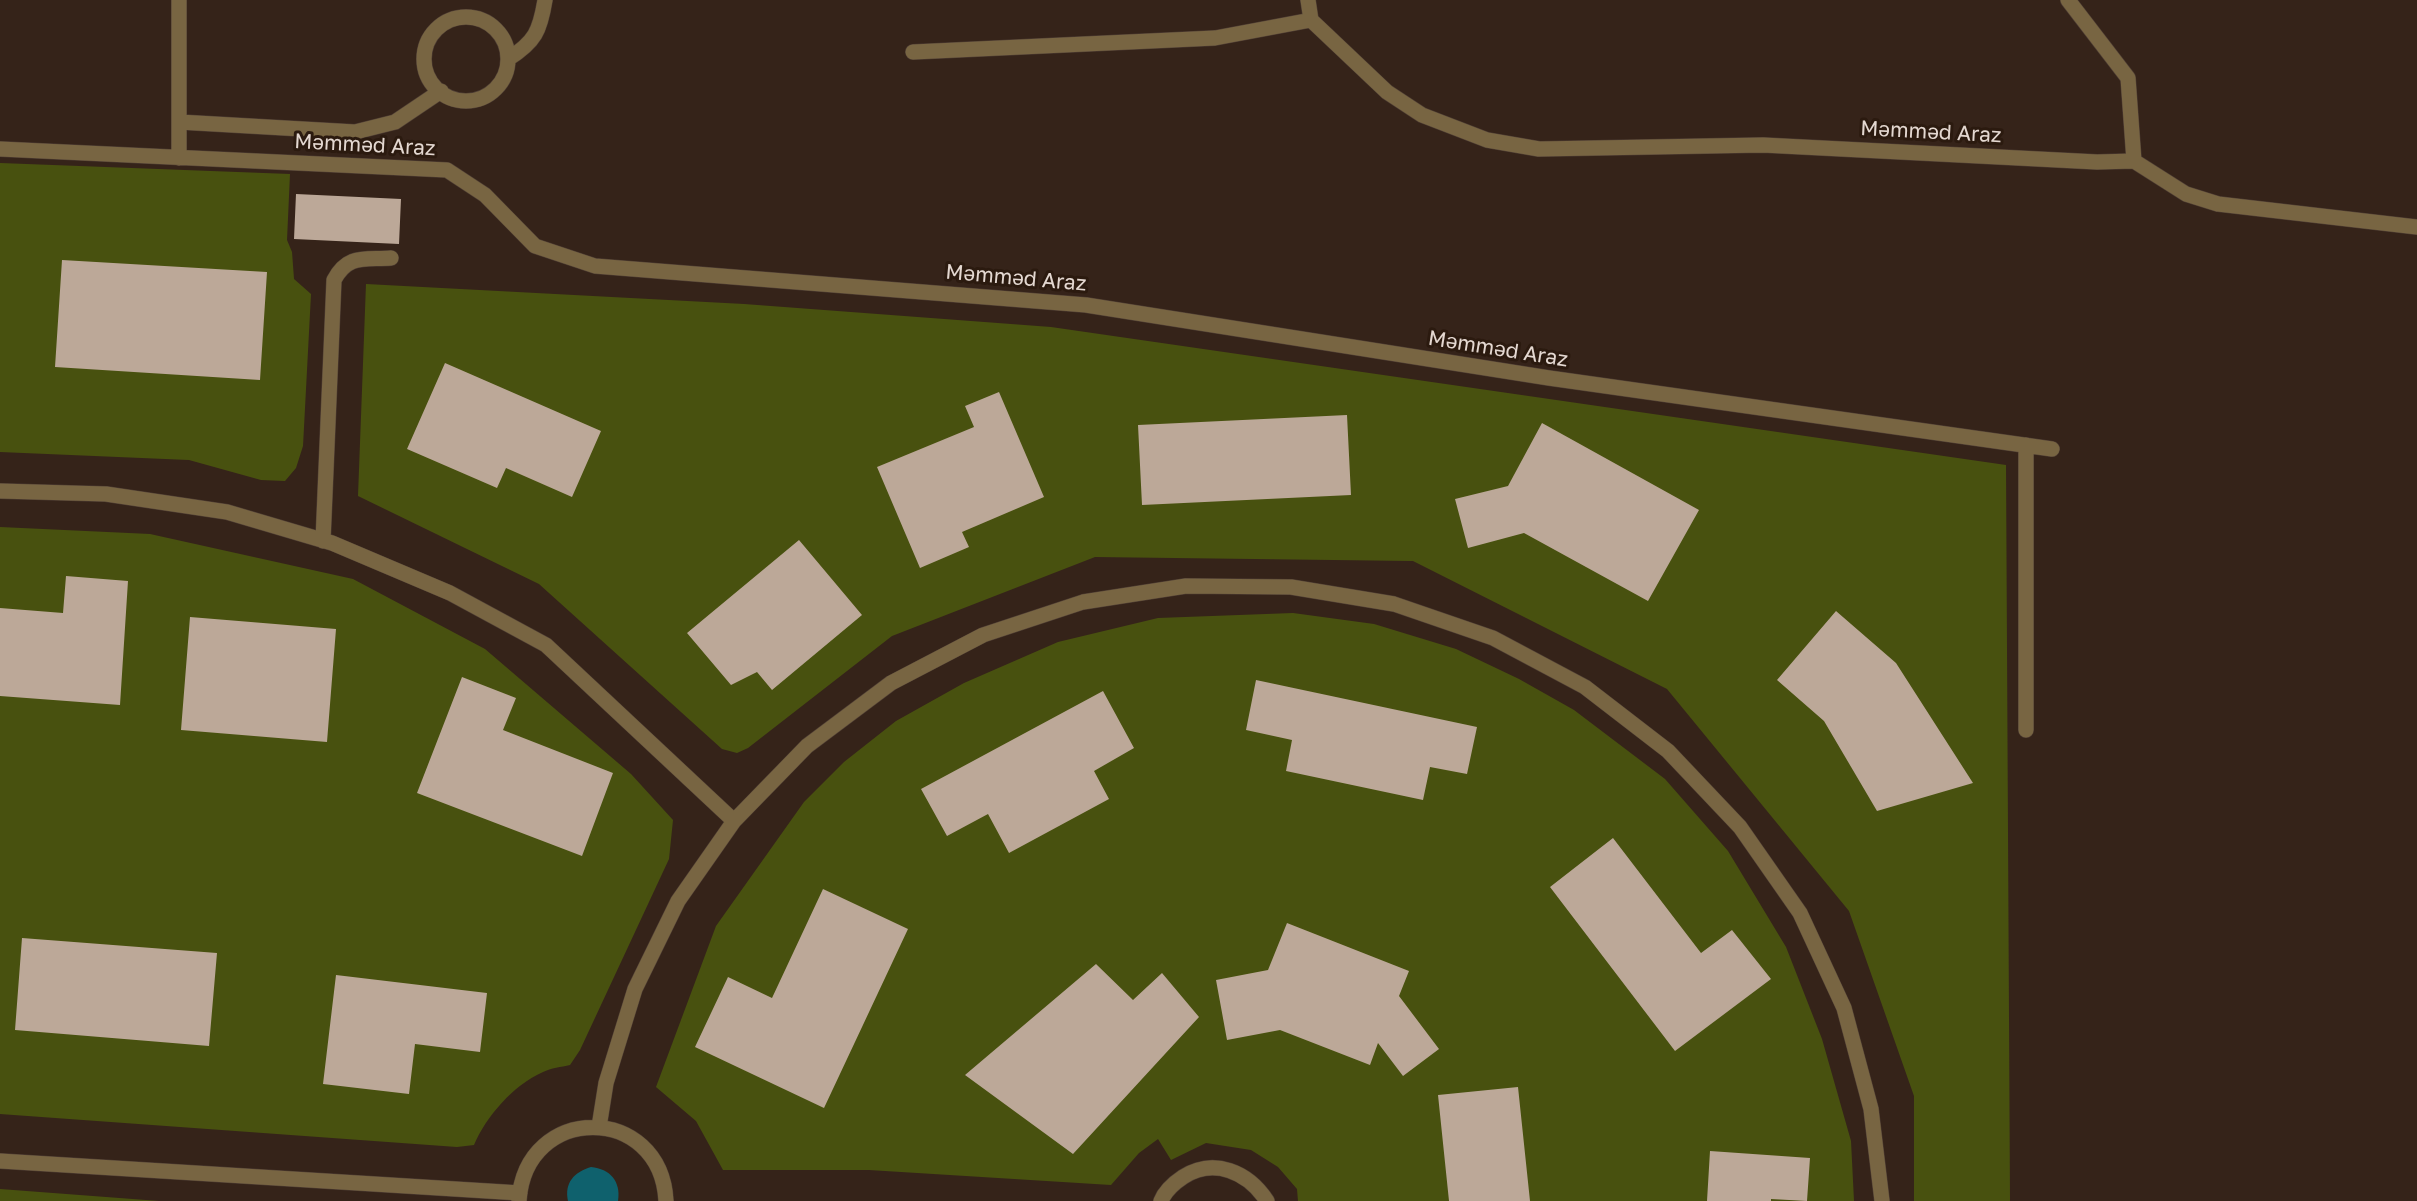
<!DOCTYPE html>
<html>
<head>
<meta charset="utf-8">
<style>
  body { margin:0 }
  canvas { display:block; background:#352319 }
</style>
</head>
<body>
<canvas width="2417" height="1201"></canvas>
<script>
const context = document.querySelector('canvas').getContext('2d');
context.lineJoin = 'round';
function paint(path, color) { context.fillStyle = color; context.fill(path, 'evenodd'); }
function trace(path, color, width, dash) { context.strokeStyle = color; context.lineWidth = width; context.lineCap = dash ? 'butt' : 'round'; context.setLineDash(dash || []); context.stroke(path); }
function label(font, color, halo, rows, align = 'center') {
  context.font = font + ' "Golos Text",sans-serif'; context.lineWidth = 6; context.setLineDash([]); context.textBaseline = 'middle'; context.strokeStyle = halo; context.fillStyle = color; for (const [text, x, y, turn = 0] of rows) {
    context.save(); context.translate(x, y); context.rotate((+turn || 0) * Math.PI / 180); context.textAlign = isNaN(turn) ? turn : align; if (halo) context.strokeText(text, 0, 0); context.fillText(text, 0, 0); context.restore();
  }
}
const green = new Path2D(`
  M 0,163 L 290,174 L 287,240 L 292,252 L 294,279 L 311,294 L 303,446 L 296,468 L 285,481 L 261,480 L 189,460 L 0,452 Z
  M 366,284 L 744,304 L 1051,327 L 2006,465 L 2010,1201 L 1914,1201 L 1914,1096 L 1849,911 L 1667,689 L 1413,561 L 1095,557 L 892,636 L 748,748 L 737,753 L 722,749 L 539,584 L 358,496 Z
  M 0,527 L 150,534 L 353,579 L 485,649 L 631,774 L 673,820 L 669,859 L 580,1050 L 570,1065 C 561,1067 551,1068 543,1072 C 513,1085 486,1117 474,1145 L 457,1147 L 0,1114 Z
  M 1293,613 L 1374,624 L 1456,649 L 1519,679 L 1574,710 L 1665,779 L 1728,851 L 1786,947 L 1822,1039 L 1851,1141 L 1854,1201 L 1298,1201 L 1297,1189 L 1278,1167 L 1251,1150 L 1206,1143 L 1171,1160 L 1158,1139 L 1139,1153 L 1111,1185 L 869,1170 L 723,1170 L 696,1121 L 656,1087 L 716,926 L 804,802 L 844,762 L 896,721 L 964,683 L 1058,642 L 1158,618 Z
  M 0,1189 L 159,1201 L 0,1201 Z`);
const water = new Path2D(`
  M 591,1167 C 610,1169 621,1181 618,1201 L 568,1201 C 564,1183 574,1172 591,1167 Z`);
const building = new Path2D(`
  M 296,194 L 401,199 L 399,244 L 294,239 Z
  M 62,260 L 267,272 L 260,380 L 55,367 Z
  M 445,363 L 601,431 L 572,497 L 506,468 L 497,488 L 407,449 Z
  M 999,392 L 1044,497 L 962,532 L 969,547 L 920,568 L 877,467 L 974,427 L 965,406 Z
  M 1347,415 L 1351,495 L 1142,505 L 1138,425 Z
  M 1542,423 L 1699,510 L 1648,601 L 1524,533 L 1468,548 L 1455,499 L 1508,486 Z
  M 799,540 L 862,615 L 772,690 L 757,672 L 731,685 L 687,633 Z
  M 66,576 L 128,581 L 120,705 L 0,696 L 0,608 L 63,613 Z
  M 1836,611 L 1896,663 L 1973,783 L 1877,811 L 1824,721 L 1777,680 Z
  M 190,617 L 336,629 L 327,742 L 181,730 Z
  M 462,677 L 516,698 L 503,730 L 613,773 L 582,856 L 417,793 Z
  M 1256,680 L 1477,727 L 1467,774 L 1430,767 L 1423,800 L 1286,771 L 1292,740 L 1246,730 Z
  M 1103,691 L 1134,748 L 1094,771 L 1109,799 L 1009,853 L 988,814 L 947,836 L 921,789 Z
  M 1613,838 L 1701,953 L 1732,930 L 1771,979 L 1675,1051 L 1550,887 Z
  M 823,889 L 908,929 L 824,1108 L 695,1047 L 728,977 L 772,998 Z
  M 1287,923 L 1409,971 L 1399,996 L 1439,1049 L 1403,1076 L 1378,1043 L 1370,1065 L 1280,1030 L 1227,1040 L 1216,980 L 1268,970 Z
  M 22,938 L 217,953 L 209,1046 L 15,1030 Z
  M 1096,964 L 1133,1000 L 1162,973 L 1199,1017 L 1073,1154 L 965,1075 Z
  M 336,975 L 487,993 L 480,1052 L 415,1044 L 409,1094 L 323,1084 Z
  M 1518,1087 L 1530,1201 L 1449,1201 L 1438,1095 Z
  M 1710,1151 L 1810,1158 L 1807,1201 L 1771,1199 L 1771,1201 L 1707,1201 Z`);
const minor = new Path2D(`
  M 179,0 L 179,158
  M 1308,0 L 1311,20 L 1387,92 L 1422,115 L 1487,140 L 1539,149 L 1763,145 L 2097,162 L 2134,161 L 2186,194 L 2218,204 L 2417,227
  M 2068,0 L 2128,78 L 2134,161
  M424 59a42 42 0 1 1 84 0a42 42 0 1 1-84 0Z
  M 913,52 L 1215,38 L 1311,20
  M 508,59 C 535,42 540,31 545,0
  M 179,122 L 355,132 L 395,122 L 441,91
  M 0,149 L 447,170 L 485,195 L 535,246 L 595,266 L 1086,305 L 1549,378 L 2052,449
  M 2026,445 L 2026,730
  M 0,491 L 106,494 L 227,512 L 332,543 L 450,593 L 546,645 L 734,821
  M 323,541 L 334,280 C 348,254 364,260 391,258
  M 599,1127 L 606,1083 L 635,989 L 678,901 L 734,821 L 807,746 L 891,683 L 983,635 L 1083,602 L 1186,586 L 1291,587 L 1394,604 L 1493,638 L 1585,687 L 1668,751 L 1740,827 L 1800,913 L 1844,1008 L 1871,1109 L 1882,1201
  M 0,1161 L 520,1193
  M 519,1201 C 525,1103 661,1103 666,1201
  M 1161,1201 C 1165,1191 1174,1183 1183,1177 C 1214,1157 1248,1172 1267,1201`);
const streetNames = [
  ["Məmməd Araz",1931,132,3],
  ["Məmməd Araz",365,145,3],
  ["Məmməd Araz",1016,278,5],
  ["Məmməd Araz",1498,349,9]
];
paint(green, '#48510f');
paint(water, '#0f616d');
paint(building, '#bca898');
trace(minor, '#514036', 16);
trace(minor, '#786542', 15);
label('21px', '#e4d8d1', '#2b1a0f', streetNames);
</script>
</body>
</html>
